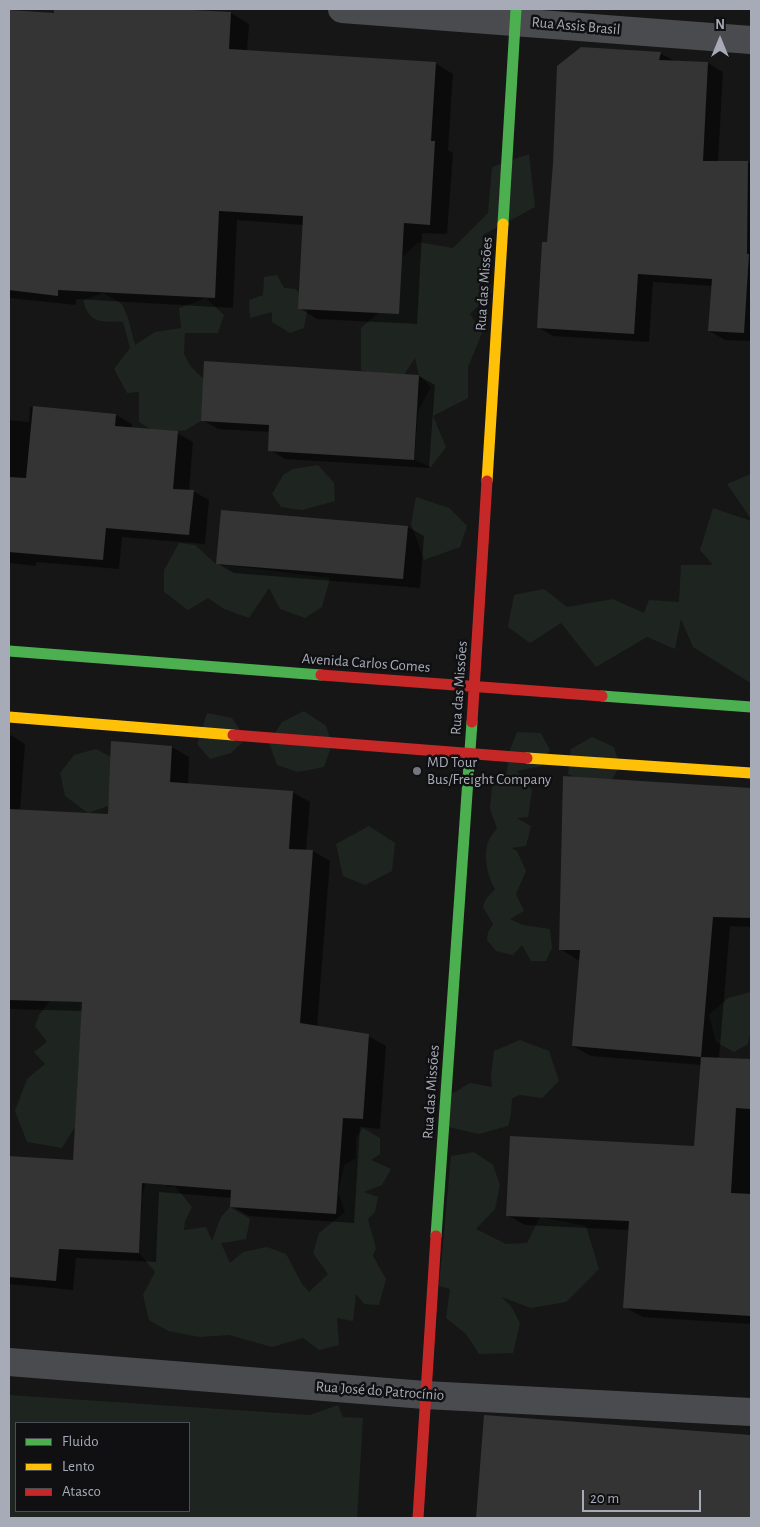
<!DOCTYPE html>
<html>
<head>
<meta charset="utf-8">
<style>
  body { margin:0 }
  #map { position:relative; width:760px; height:1527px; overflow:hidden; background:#161616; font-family:"Alegreya Sans",sans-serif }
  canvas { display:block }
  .frame { position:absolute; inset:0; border:10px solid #a7abb7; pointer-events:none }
  .legend { position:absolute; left:15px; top:1422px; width:175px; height:90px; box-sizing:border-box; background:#101012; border:1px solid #4c4e54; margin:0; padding:6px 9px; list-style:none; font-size:15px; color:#a7abb7 }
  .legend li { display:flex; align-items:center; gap:10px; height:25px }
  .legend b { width:25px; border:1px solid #4c4e54 }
  .north { position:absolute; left:695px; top:15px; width:50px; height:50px; -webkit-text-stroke:4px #101012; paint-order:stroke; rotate:0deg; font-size:14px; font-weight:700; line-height:20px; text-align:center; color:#a7abb7 }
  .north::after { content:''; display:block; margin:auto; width:18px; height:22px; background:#a7abb7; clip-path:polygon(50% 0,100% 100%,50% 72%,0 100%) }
  .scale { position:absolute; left:582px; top:1490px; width:119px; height:22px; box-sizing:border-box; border:2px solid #a7abb7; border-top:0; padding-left:6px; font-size:15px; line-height:18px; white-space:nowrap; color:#a7abb7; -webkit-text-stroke:4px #101012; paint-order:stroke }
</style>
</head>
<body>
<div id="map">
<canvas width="760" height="1527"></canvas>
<div class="frame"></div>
<ul class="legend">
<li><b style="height:6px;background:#4caf50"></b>Fluido</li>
<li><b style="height:6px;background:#ffc107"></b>Lento</li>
<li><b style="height:6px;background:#c62828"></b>Atasco</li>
</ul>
<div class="north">N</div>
<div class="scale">20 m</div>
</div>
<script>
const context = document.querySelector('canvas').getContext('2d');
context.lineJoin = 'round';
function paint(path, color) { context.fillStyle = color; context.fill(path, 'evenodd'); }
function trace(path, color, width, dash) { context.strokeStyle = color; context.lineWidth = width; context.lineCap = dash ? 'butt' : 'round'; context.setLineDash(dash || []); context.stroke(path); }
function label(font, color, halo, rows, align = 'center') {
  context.font = font + ' "Alegreya Sans",sans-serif'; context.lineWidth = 5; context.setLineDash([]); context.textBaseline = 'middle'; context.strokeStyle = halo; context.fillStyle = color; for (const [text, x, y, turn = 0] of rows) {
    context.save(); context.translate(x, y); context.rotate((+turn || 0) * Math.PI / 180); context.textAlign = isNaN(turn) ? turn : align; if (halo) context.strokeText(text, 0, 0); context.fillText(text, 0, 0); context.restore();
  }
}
const green = new Path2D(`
  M 529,154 L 535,207 L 483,235 L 492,292 L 470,314 L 482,333 L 468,367 L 468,398 L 433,416 L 446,447 L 431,467 L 414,460 L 418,411 L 431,387 L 419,375 L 415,358 L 396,387 L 361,370 L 361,328 L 389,304 L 390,268 L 418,242 L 453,248 L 488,213 L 492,167 Z
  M 277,275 L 284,288 L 295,289 L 309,301 L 304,328 L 290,333 L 272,322 L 272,312 L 250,318 L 249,300 L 263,295 L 264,277 Z
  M 103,293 L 122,304 L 128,318 L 135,345 L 155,332 L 181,328 L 179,308 L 206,298 L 224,315 L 218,333 L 185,333 L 184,354 L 191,367 L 206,381 L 201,421 L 186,430 L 178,431 L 152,430 L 139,422 L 139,392 L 127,393 L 114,369 L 130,348 L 123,322 C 102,321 89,325 83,300 Z
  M 318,465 L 334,483 L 335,501 L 302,510 L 281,507 L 272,494 L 283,475 L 293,469 Z
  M 751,474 L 751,519 L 727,484 Z
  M 416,497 L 449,508 L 467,526 L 460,547 L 424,560 L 411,524 Z
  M 713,508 L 751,521 L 751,681 L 749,682 L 693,647 L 681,619 L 675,649 L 647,637 L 596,667 L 561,623 L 530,643 L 508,627 L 514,595 L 544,589 L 567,607 L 613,599 L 644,613 L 649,600 L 679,602 L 681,565 L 713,565 L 700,550 Z
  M 179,543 L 195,545 L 216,564 L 330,578 L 322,607 L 305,618 L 280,609 L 269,588 L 249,618 L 224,609 L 208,598 L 188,610 L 164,592 L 164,570 Z
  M 304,711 L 326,726 L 332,744 L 324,767 L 298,772 L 277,765 L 269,743 L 282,722 Z
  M 207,713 L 232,718 L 246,739 L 231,753 L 210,759 L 197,744 Z
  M 517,732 L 541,733 L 550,750 L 541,766 L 517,771 L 532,790 L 528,817 L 517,818 L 531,826 L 526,846 L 512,848 L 517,851 L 526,871 L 516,894 L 524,911 L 510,919 L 523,925 L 550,929 L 552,948 L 546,961 L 531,961 L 522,945 L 513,955 L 496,951 L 487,940 L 488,932 L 493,924 L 483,907 L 486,899 L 495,889 C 487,876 482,852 490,838 C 492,835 495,831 497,828 L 490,809 L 492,787 L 507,772 L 509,752 Z
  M 592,737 L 614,747 L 620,766 L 609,784 L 592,784 L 568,774 L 571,749 Z
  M 96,749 L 118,761 L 108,806 L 88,813 L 65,796 L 60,773 L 74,755 Z
  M 369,826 L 395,843 L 392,871 L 365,885 L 343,876 L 336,844 Z
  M 90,923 L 80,1043 L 75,1127 L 62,1148 L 27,1142 L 15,1111 L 27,1079 L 45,1064 L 34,1052 L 47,1042 L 35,1026 L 39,1015 L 50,1001 L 76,1002 L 81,934 Z
  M 751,992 L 751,1029 L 748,1044 L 734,1052 L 716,1042 L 709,1015 L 728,998 Z
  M 520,1040 L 549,1051 L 559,1081 L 542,1098 L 520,1095 L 512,1098 L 511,1114 L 508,1126 L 479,1134 L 448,1127 L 450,1095 L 470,1083 L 492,1087 L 491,1076 L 494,1051 Z
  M 363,1128 L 380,1138 L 380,1154 L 371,1160 L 391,1169 L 382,1185 L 364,1192 L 378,1197 L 375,1212 L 368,1219 L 376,1248 L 373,1256 L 386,1279 L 379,1305 L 364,1304 L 356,1294 L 353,1321 L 337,1318 L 339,1345 L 319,1350 L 303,1338 L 272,1347 L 229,1335 L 200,1337 L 168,1331 L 149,1320 L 143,1295 L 155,1272 L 139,1253 L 142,1196 L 149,1170 L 166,1171 L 167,1187 L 175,1186 L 192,1207 L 185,1221 L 184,1230 L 206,1227 L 212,1241 L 221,1217 L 230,1207 L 250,1219 L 246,1239 L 229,1242 L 221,1243 L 230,1263 L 243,1252 L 267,1247 L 286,1254 L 302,1284 L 309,1292 L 328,1274 L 313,1253 L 319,1233 L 345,1212 L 338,1192 L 344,1165 L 356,1158 L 356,1138 Z
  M 474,1152 L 493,1165 L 500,1185 L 495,1209 L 476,1229 L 506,1244 L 527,1243 L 540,1217 L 586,1226 L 599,1269 L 566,1302 L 531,1308 L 501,1297 L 511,1306 L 520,1323 L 513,1353 L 479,1354 L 466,1334 L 446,1318 L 450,1289 L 439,1286 L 451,1156 Z
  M 9,1395 L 310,1415 L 338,1405 L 343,1417 L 363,1418 L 357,1518 L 9,1518 ZM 16,1423 L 189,1423 L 189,1511 L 16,1511 Z`);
const shadow = new Path2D(`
  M 55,9 L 150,9 L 231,13 L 249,24 L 247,51 L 435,63 L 453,74 L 448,150 L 453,153 L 447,234 L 422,233 L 417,324 L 317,319 L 299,308 L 303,225 L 237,220 L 233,308 L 76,299 L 76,305 L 9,298 L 9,11 L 55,14 Z
  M 660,53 L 677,62 L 708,63 L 723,72 L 718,162 L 751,163 L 751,341 L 725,340 L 709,331 L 712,286 L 653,282 L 649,342 L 553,336 L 538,327 L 548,243 Z
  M 206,362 L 419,376 L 435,385 L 429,468 L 285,459 L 270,450 L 270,432 L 218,429 L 202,420 Z
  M 30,407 L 116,415 L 132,424 L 131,429 L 177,433 L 193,442 L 189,491 L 193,491 L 209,500 L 205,544 L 122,537 L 119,569 L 36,562 L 36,566 L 9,563 L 9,420 L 29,422 Z
  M 408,527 L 424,536 L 420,588 L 234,573 L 218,564 Z
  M 9,734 L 25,744 L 20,810 L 109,816 L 172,747 L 189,757 L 188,784 L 292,792 L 310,802 L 306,851 L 313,851 L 330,861 L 317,1027 L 368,1036 L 386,1046 L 380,1129 L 360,1127 L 354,1223 L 249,1216 L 231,1206 L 232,1198 L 159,1192 L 156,1262 L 76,1258 L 73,1290 L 9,1284 L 9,1157 L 74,1161 L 83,1011 L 9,1009 Z
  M 750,790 L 751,790 L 751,927 L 730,926 L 719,1059 L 751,1060 L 751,1324 L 643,1317 L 624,1307 L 629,1230 L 525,1225 L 507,1215 L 695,1148 L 702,1065 L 591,1056 L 573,1046 L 581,960 L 578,960 L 560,949 Z
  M 485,1416 L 751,1436 L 751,1518 L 478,1518 Z`);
const building = new Path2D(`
  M 54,9 L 173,9 L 231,12 L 229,49 L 436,62 L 431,141 L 435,141 L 430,225 L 404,223 L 399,314 L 298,309 L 303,216 L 219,211 L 215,298 L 58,290 L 58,296 L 9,290 L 9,10 L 54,13 Z
  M 581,47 L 661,52 L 659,60 L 708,62 L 703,161 L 748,161 L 747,254 L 749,254 L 744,333 L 708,331 L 712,279 L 638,274 L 634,334 L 537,328 L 542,242 L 547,242 L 553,163 L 557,66 Z
  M 204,361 L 419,375 L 414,460 L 268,451 L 269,425 L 201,421 Z
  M 33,406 L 116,414 L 115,426 L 178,431 L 173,489 L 194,490 L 189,535 L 106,528 L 103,560 L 9,552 L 9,477 L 26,478 Z
  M 221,510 L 408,526 L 403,579 L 216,564 Z
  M 111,741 L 172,746 L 170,782 L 293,791 L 289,849 L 313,850 L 300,1023 L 369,1034 L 363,1119 L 343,1118 L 336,1214 L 230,1207 L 231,1190 L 142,1183 L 139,1253 L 59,1249 L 56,1281 L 9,1277 L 9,1156 L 73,1160 L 82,1002 L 9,1000 L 9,809 L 108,814 Z
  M 563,776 L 751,788 L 751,918 L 713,917 L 701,1057 L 572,1046 L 580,950 L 559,950 Z
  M 701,1057 L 751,1059 L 751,1109 L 736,1108 L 731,1193 L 751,1194 L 751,1316 L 623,1308 L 629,1221 L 506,1216 L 510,1136 L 694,1146 Z
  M 484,1415 L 751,1435 L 751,1518 L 476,1518 Z`);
const street = new Path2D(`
  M 342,9 L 751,40
  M 9,1362 L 425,1395 L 751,1412`);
const fast = new Path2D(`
  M 503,224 L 516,9
  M 9,651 L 321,675
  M 602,696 L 751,707
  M 436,1236 L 472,722`);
const slow = new Path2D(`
  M 487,481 L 503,224
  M 9,717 L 233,735
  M 527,758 L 751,773`);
const jam = new Path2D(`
  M 321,675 L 602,696
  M 472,722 L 487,481
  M 233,735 L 527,758
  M 418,1518 L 436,1236`);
const markers = [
  [417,771,5,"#74777f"]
];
const streetNames = [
  ["Rua Assis Brasil",576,26,5],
  ["Rua das Missões",484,284,-86],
  ["Avenida Carlos Gomes",366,663,4],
  ["Rua das Missões",459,688,-86],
  ["Rua das Missões",431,1092,-86],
  ["Rua José do Patrocínio",380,1391,4]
];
const poiNames = [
  ["MD Tour",427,762],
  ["Bus/Freight Company",427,779]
];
paint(green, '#1e2520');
paint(shadow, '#0007');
paint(building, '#343435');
trace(street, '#4a4b4f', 28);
trace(fast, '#4caf50', 11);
trace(slow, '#ffc107', 11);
trace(jam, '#c62828', 11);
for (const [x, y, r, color] of markers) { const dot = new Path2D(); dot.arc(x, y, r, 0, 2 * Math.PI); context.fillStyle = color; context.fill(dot); trace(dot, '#101012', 2); }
label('15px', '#a7abb7', '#101012', streetNames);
label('15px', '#a7abb7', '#101012', poiNames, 'left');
</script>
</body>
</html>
